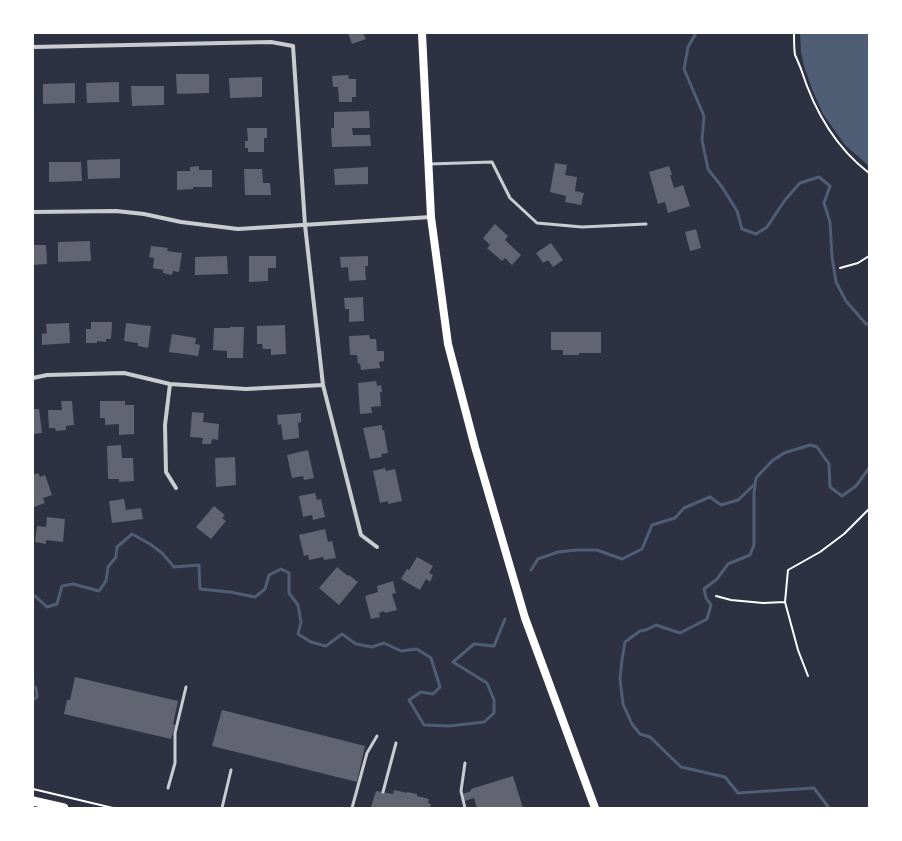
<!DOCTYPE html>
<html>
<head>
<meta charset="utf-8">
<style>
  body { margin:0 }
  #map { position:relative; width:902px; height:841px; overflow:hidden; background:#2d3142; font-family:Poppins,sans-serif }
  canvas { display:block }
  .frame { position:absolute; inset:0; border:34px solid #fff; pointer-events:none }
</style>
</head>
<body>
<div id="map">
<canvas width="902" height="841"></canvas>
<div class="frame"></div>
</div>
<script>
const context = document.querySelector('canvas').getContext('2d');
context.lineJoin = 'round';
function paint(path, color) { context.fillStyle = color; context.fill(path, 'evenodd'); }
function trace(path, color, width, dash) { context.strokeStyle = color; context.lineWidth = width; context.lineCap = dash ? 'butt' : 'round'; context.setLineDash(dash || []); context.stroke(path); }
const water = new Path2D(`
  M 800,33 L 869,33 L 869,166 L 845,145 L 823,114 L 812,89 L 804,66 L 801,52 Z`);
const stream = new Path2D(`
  M 696,33 L 688,47 L 684,69 L 704,116 L 702,140 L 708,169 L 722,187 L 737,211 L 742,229 L 756,234 L 767,227 L 785,200 L 800,183 L 819,177 L 830,186 L 824,203 L 830,222 L 832,257 L 836,282 L 846,301 L 866,324 L 869,324
  M 531,570 L 538,559 L 558,552 L 577,550 L 597,550 L 622,559 L 642,549 L 652,525 L 675,518 L 684,508 L 710,497 L 721,505 L 738,500 L 755,484
  M 33,596 L 35,596 L 47,607 L 57,604 L 62,586 L 73,584 L 99,591 L 106,581 L 108,567 L 116,557 L 117,547 L 132,534 L 150,544 L 162,553 L 174,567 L 199,565 L 200,589 L 230,592 L 255,597 L 265,589 L 269,575 L 281,569 L 289,573 L 289,593 L 298,605 L 301,622 L 298,634 L 311,642 L 326,646 L 342,634 L 356,644 L 372,647 L 384,643 L 401,651 L 417,649 L 431,658 L 440,687 L 433,694 L 421,692 L 409,700 L 424,725 L 449,726 L 484,722 L 494,713 L 494,700 L 487,683 L 453,662 L 474,644 L 494,646 L 505,619
  M 33,680 L 33,686 L 36,688 L 37,697 L 33,700
  M 829,808 L 814,788 L 738,793 L 725,777 L 681,767 L 650,737 L 640,734 L 632,724 L 623,704 L 620,679 L 622,660 L 625,642 L 640,631 L 646,630 L 656,625 L 680,633 L 707,619 L 711,605 L 706,598 L 704,589 L 717,579 L 728,564 L 750,555 L 754,545 L 754,493 L 756,478 L 772,461 L 784,453 L 810,445 L 817,447 L 829,464 L 830,487 L 842,496 L 856,486 L 869,468`);
const building = new Path2D(`
  M 348,33 L 363,33 L 366,39 L 352,44 Z
  M 176,74 L 209,74 L 209,93 L 177,94 Z
  M 348,75 L 349,79 L 356,79 L 356,97 L 352,97 L 352,102 L 339,102 L 338,87 L 333,87 L 332,76 Z
  M 262,77 L 262,97 L 230,98 L 229,78 Z
  M 119,82 L 119,102 L 87,103 L 86,83 Z
  M 75,83 L 75,103 L 43,104 L 43,84 Z
  M 131,86 L 164,86 L 164,105 L 132,106 Z
  M 369,111 L 370,128 L 352,128 L 353,135 L 370,135 L 371,146 L 332,147 L 331,128 L 334,128 L 334,112 Z
  M 247,128 L 267,128 L 267,138 L 264,138 L 264,152 L 248,152 L 248,148 L 245,148 L 245,141 L 248,141 Z
  M 120,159 L 120,178 L 88,179 L 87,160 Z
  M 49,162 L 81,162 L 82,181 L 49,182 Z
  M 555,163 L 567,165 L 565,175 L 577,177 L 575,191 L 584,193 L 581,205 L 565,202 L 566,196 L 550,192 Z
  M 199,166 L 199,170 L 212,170 L 212,187 L 193,187 L 193,189 L 177,190 L 177,171 L 190,171 L 190,167 Z
  M 669,166 L 672,175 L 670,175 L 674,188 L 683,185 L 690,206 L 668,213 L 665,202 L 658,204 L 649,172 Z
  M 368,167 L 368,184 L 335,185 L 334,169 Z
  M 244,169 L 262,169 L 263,183 L 270,183 L 271,195 L 245,195 Z
  M 495,224 L 508,236 L 505,240 L 521,255 L 512,265 L 505,258 L 502,261 L 487,248 L 490,245 L 483,238 Z
  M 696,229 L 701,248 L 690,251 L 685,232 Z
  M 90,241 L 91,261 L 58,262 L 58,242 Z
  M 551,243 L 563,260 L 553,267 L 548,260 L 543,263 L 536,253 Z
  M 33,245 L 46,245 L 47,264 L 33,265 Z
  M 151,246 L 168,248 L 167,251 L 182,253 L 179,272 L 173,271 L 172,275 L 163,273 L 163,270 L 153,268 L 154,258 L 149,257 Z
  M 227,256 L 228,274 L 195,275 L 195,257 Z
  M 249,256 L 276,256 L 276,268 L 268,268 L 268,281 L 249,282 Z
  M 368,256 L 368,266 L 365,266 L 366,280 L 349,281 L 348,267 L 341,268 L 340,257 Z
  M 363,297 L 364,321 L 349,322 L 349,309 L 345,309 L 344,298 Z
  M 91,322 L 112,322 L 111,339 L 106,339 L 106,342 L 97,341 L 97,343 L 86,343 L 86,329 L 91,329 Z
  M 69,323 L 70,343 L 42,345 L 42,334 L 47,333 L 46,324 Z
  M 126,323 L 151,326 L 148,348 L 138,346 L 138,343 L 124,341 Z
  M 285,325 L 286,354 L 271,355 L 271,349 L 263,349 L 262,344 L 257,344 L 257,326 Z
  M 230,327 L 244,327 L 243,358 L 227,358 L 227,351 L 213,350 L 214,328 L 230,328 Z
  M 551,332 L 601,332 L 601,353 L 579,353 L 579,355 L 563,355 L 563,350 L 551,350 Z
  M 172,334 L 196,338 L 195,344 L 200,345 L 198,356 L 169,352 Z
  M 369,335 L 370,339 L 376,339 L 377,351 L 384,351 L 384,361 L 379,362 L 380,368 L 361,370 L 360,363 L 358,364 L 357,355 L 350,355 L 349,336 Z
  M 376,381 L 377,386 L 381,385 L 382,392 L 380,392 L 381,406 L 371,407 L 372,413 L 360,414 L 358,383 Z
  M 61,401 L 72,401 L 74,425 L 66,426 L 66,430 L 56,431 L 55,428 L 49,428 L 48,410 L 62,410 Z
  M 100,401 L 125,401 L 125,405 L 134,405 L 134,434 L 119,435 L 119,424 L 105,425 L 105,418 L 100,418 Z
  M 33,409 L 39,409 L 42,433 L 33,434 Z
  M 192,412 L 204,413 L 203,422 L 219,424 L 218,440 L 212,439 L 211,444 L 202,444 L 203,438 L 190,437 Z
  M 301,413 L 301,422 L 298,423 L 299,438 L 283,440 L 281,424 L 278,425 L 277,415 Z
  M 382,425 L 382,430 L 384,430 L 388,453 L 381,454 L 382,457 L 370,459 L 363,428 Z
  M 121,445 L 122,458 L 133,458 L 134,481 L 119,482 L 119,479 L 108,479 L 107,446 Z
  M 308,450 L 314,478 L 304,480 L 303,476 L 292,478 L 287,455 Z
  M 235,457 L 236,485 L 216,487 L 215,458 Z
  M 385,468 L 386,471 L 395,469 L 402,501 L 388,504 L 388,501 L 380,503 L 373,471 Z
  M 38,473 L 40,477 L 45,475 L 52,495 L 43,498 L 45,503 L 34,507 L 33,504 L 33,475 Z
  M 315,493 L 317,500 L 321,499 L 325,517 L 313,520 L 312,515 L 303,517 L 299,496 Z
  M 124,499 L 126,510 L 141,508 L 143,519 L 112,523 L 109,501 Z
  M 214,506 L 225,515 L 222,518 L 226,521 L 211,539 L 196,527 Z
  M 47,517 L 65,519 L 63,542 L 46,540 L 46,544 L 35,542 L 37,526 L 46,527 Z
  M 325,529 L 328,542 L 332,541 L 336,558 L 324,560 L 323,557 L 309,560 L 308,555 L 304,556 L 299,535 Z
  M 417,557 L 433,566 L 429,573 L 433,575 L 430,582 L 426,579 L 420,590 L 401,579 L 407,569 L 409,570 Z
  M 337,567 L 348,576 L 349,575 L 358,582 L 339,605 L 319,588 Z
  M 393,581 L 396,593 L 392,594 L 397,610 L 385,613 L 384,611 L 379,613 L 380,617 L 371,619 L 365,596 L 378,592 L 377,586 Z
  M 75,677 L 178,701 L 173,724 L 175,725 L 171,739 L 64,714 L 67,700 L 70,700 Z
  M 222,710 L 365,746 L 357,782 L 212,746 Z
  M 513,776 L 523,808 L 477,808 L 474,798 L 465,801 L 463,794 L 471,791 L 471,789 Z
  M 394,790 L 407,793 L 407,792 L 417,794 L 417,796 L 429,799 L 428,803 L 431,804 L 430,808 L 375,808 L 371,807 L 376,791 L 393,794 Z`);
const path = new Path2D(`
  M 794,33 C 794,40 794,48 795,55 C 797,59 799,64 801,69 C 814,110 835,147 869,173
  M 840,268 L 858,263 L 869,256
  M 716,596 L 731,600 L 763,603 L 785,602
  M 808,676 L 798,650 L 785,602 L 788,570 L 820,552 L 844,534 L 869,509
  M 33,789 L 113,808`);
const service = new Path2D(`
  M 429,164 L 492,162 L 510,198 L 537,223 L 582,227 L 646,224
  M 168,788 L 175,763 L 175,733 L 186,687
  M 383,792 L 396,743
  M 222,808 L 231,770
  M 352,808 L 367,753 L 377,736
  M 465,808 L 461,791 L 465,763`);
const minor = new Path2D(`
  M 33,47 L 271,42 L 293,46 L 305,225 L 323,385 L 361,535 L 377,547
  M 33,212 L 116,211 L 144,214 L 181,222 L 238,229 L 431,217
  M 33,378 L 47,375 L 124,373 L 170,384 L 246,389 L 323,385
  M 170,384 L 165,425 L 166,472 L 176,488`);
const secondary = new Path2D(`
  M 422,33 L 431,217 L 448,344 L 475,447 L 525,618 L 595,808`);
const primary = new Path2D(`
  M 33,801 L 64,808`);
paint(water, '#4f5d75');
trace(stream, '#4f5d75', 3);
paint(building, '#626471');
trace(path, '#fff', 2);
trace(service, '#caccd0', 3);
trace(minor, '#caccd0', 4);
trace(secondary, '#fff', 8);
trace(primary, '#fff', 9);
</script>
</body>
</html>
